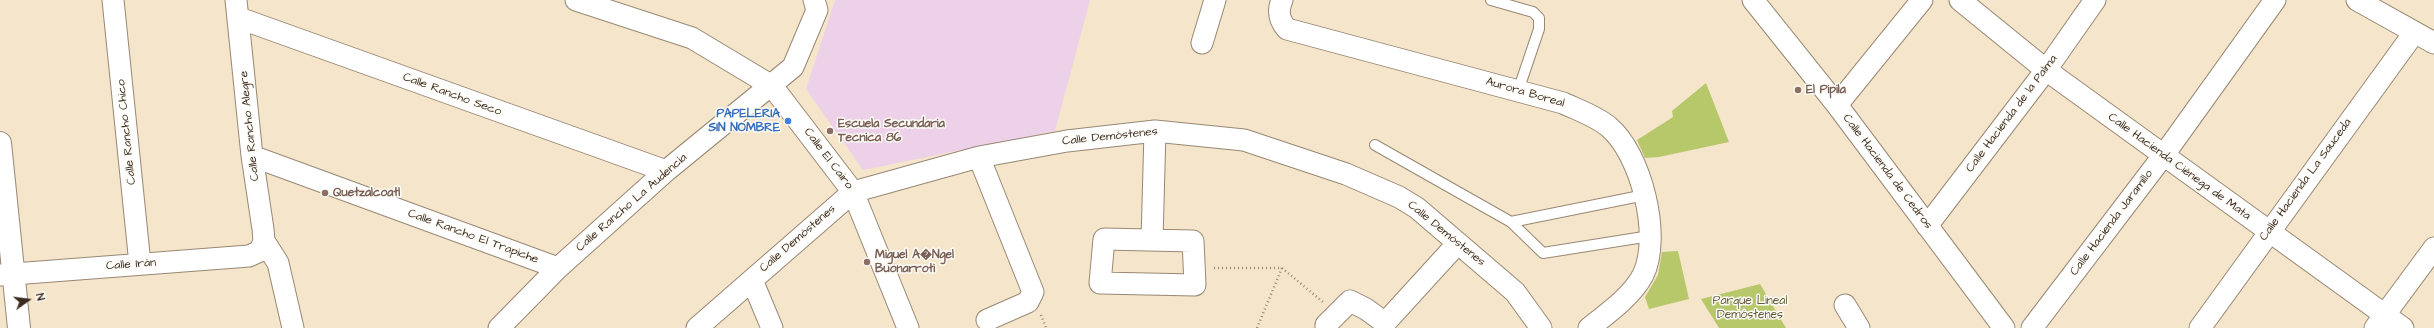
<!DOCTYPE html>
<html>
<head>
<meta charset="utf-8">
<style>
  body { margin:0 }
  #map { position:relative; width:2434px; height:328px; overflow:hidden; background:#f4e5cb; font-family:"Architects Daughter",sans-serif }
  canvas { display:block }
  .north { position:absolute; left:8px; top:280px; width:40px; height:40px; -webkit-text-stroke:3px #fdfcf7; paint-order:stroke; rotate:76deg; font-size:11px; font-weight:700; line-height:16px; text-align:center; color:#3b2a1e }
  .north::after { content:''; display:block; margin:auto; width:14px; height:18px; background:#3b2a1e; clip-path:polygon(50% 0,100% 100%,50% 72%,0 100%) }
</style>
</head>
<body>
<div id="map">
<canvas width="2434" height="328"></canvas>
<div class="north">N</div>
</div>
<script>
const context = document.querySelector('canvas').getContext('2d');
context.lineJoin = 'round';
function paint(path, color) { context.fillStyle = color; context.fill(path, 'evenodd'); }
function trace(path, color, width, dash) { context.strokeStyle = color; context.lineWidth = width; context.lineCap = dash ? 'butt' : 'round'; context.setLineDash(dash || []); context.stroke(path); }
function label(font, color, halo, rows, align = 'center') {
  context.font = font + ' "Architects Daughter",sans-serif'; context.lineWidth = 3; context.setLineDash([]); context.textBaseline = 'middle'; context.strokeStyle = halo; context.fillStyle = color; for (const [text, x, y, turn = 0] of rows) {
    context.save(); context.translate(x, y); context.rotate((+turn || 0) * Math.PI / 180); context.textAlign = isNaN(turn) ? turn : align; if (halo) context.strokeText(text, 0, 0); context.fillText(text, 0, 0); context.restore();
  }
}
const built = new Path2D(`
  M 835,0 L 1090,0 L 1055,131 L 863,170 L 806,89 Z`);
const green = new Path2D(`
  M 1706,83 L 1729,142 L 1659,157 L 1645,158 L 1637,140 L 1673,117 L 1672,111 Z
  M 1678,251 L 1689,299 L 1649,309 L 1645,297 L 1658,275 L 1662,252 Z
  M 1760,284 L 1786,328 L 1719,328 L 1701,299 Z`);
const path = new Path2D(`
  M 1214,268 L 1282,268 L 1323,302
  M 1041,315 L 1046,328
  M 1257,328 L 1282,268`);
const lane = new Path2D(`
  M 1491,0 L 1533,12 L 1539,18 L 1539,29 L 1518,91
  M 1375,145 L 1511,222 L 1543,253 L 1650,236
  M 1511,222 L 1645,195`);
const street = new Path2D(`
  M 113,0 L 140,264
  M 576,0 L 692,38 L 772,86 L 853,192 L 908,328
  M 1282,0 C 1277,12 1279,20 1287,29 L 1563,103 C 1578,110 1596,116 1609,127 C 1641,154 1662,236 1643,275 C 1632,296 1607,314 1589,328
  M 1753,0 L 1837,105 L 2004,328
  M 1960,0 L 2046,70 L 2403,328
  M 2357,0 L 2434,43
  M 239,18 L 666,171
  M 1202,43 L 1215,0
  M 1837,105 L 1922,0
  M 252,156 L 558,268
  M 979,157 L 1033,292 L 1028,302 L 987,320
  M 1927,226 L 2046,70 L 2095,0
  M 1104,239 L 1193,241 L 1195,285 L 1100,283 Z
  M 1152,240 L 1155,131
  M 264,241 L 278,263 L 293,328
  M 0,275 L 249,256 L 260,251 L 264,241 L 263,229 L 252,156 L 236,0
  M 752,280 L 772,328
  M 1845,305 L 1859,328
  M 499,328 L 558,268 L 666,171 L 793,67 L 817,10 L 814,0
  M 697,328 L 853,192 L 979,157 L 1067,141 L 1155,131 L 1244,140 L 1346,174 L 1399,197 L 1417,208 L 1515,292 L 1541,328
  M 1326,328 L 1326,325 L 1350,301 L 1366,309 L 1385,323 L 1458,243
  M 2032,328 L 2163,156 L 2275,0
  M 2200,328 L 2414,33
  M 2375,328 L 2434,248`);
const secondary = new Path2D(`
  M 0,143 L 19,328`);
const markers = [
  [1798,90,4,"#8d6e63"],
  [788,121,4,"#3f7fe0"],
  [830,131,4,"#8d6e63"],
  [325,193,4,"#8d6e63"],
  [867,262,4,"#8d6e63"]
];
const educationNames = [
  ["El Pipila",1806,90],
  ["Escuela Secundaria",838,124],
  ["Tecnica 86",838,138],
  ["Quetzalcoatl",333,193],
  ["Miguel A�Ngel",875,255],
  ["Buonarroti",875,269]
];
const streetNames = [
  ["Aurora Boreal",1525,93,16],
  ["Calle Rancho Seco",452,95,20],
  ["Calle Hacienda de la Palma",2012,114,-53],
  ["Calle Rancho Alegre",250,126,-96],
  ["Calle Rancho Chico",127,132,-96],
  ["Calle Demóstenes",1110,137,-6],
  ["Calle El Cairo",828,159,53],
  ["Calle Hacienda Ciénega de Mata",2179,167,36],
  ["Calle Hacienda de Cedros",1887,172,53],
  ["Calle Hacienda La Sauceda",2306,180,-54],
  ["Calle Rancho La Audencia",632,203,-41],
  ["Calle Hacienda Jaramillo",2112,223,-53],
  ["Calle Demóstenes",1446,234,39],
  ["Calle Rancho El Trapiche",473,237,20],
  ["Calle Demóstenes",798,239,-41],
  ["Calle Irán",131,265,-4]
];
const shopNames = [
  ["PAPELERIA",780,114],
  ["SIN NOMBRE",780,128]
];
const parkNames = [
  ["Parque Lineal",1750,301],
  ["Demóstenes",1750,315]
];
paint(built, '#edd1e9');
paint(green, '#b7c86b');
trace(lane, '#988874', 12);
trace(street, '#988874', 23);
trace(secondary, '#988874', 24);
trace(path, '#988874', 2.5, [1, 3]);
trace(lane, '#fff', 10);
trace(street, '#fff', 21);
trace(secondary, '#fff', 22);
for (const [x, y, r, color] of markers) { const dot = new Path2D(); dot.arc(x, y, r, 0, 2 * Math.PI); context.fillStyle = color; context.fill(dot); trace(dot, '#fdfcf7', 1.5); }
label('bold 12px', '#785e54', '#fdfcf7', educationNames, 'left');
label('12px', '#3b2a1e', '#fdfcf7', streetNames);
label('bold 12px', '#366cbe', '#fdfcf7', shopNames, 'right');
label('12px', '#605935', '#fdfcf7', parkNames);
</script>
</body>
</html>
